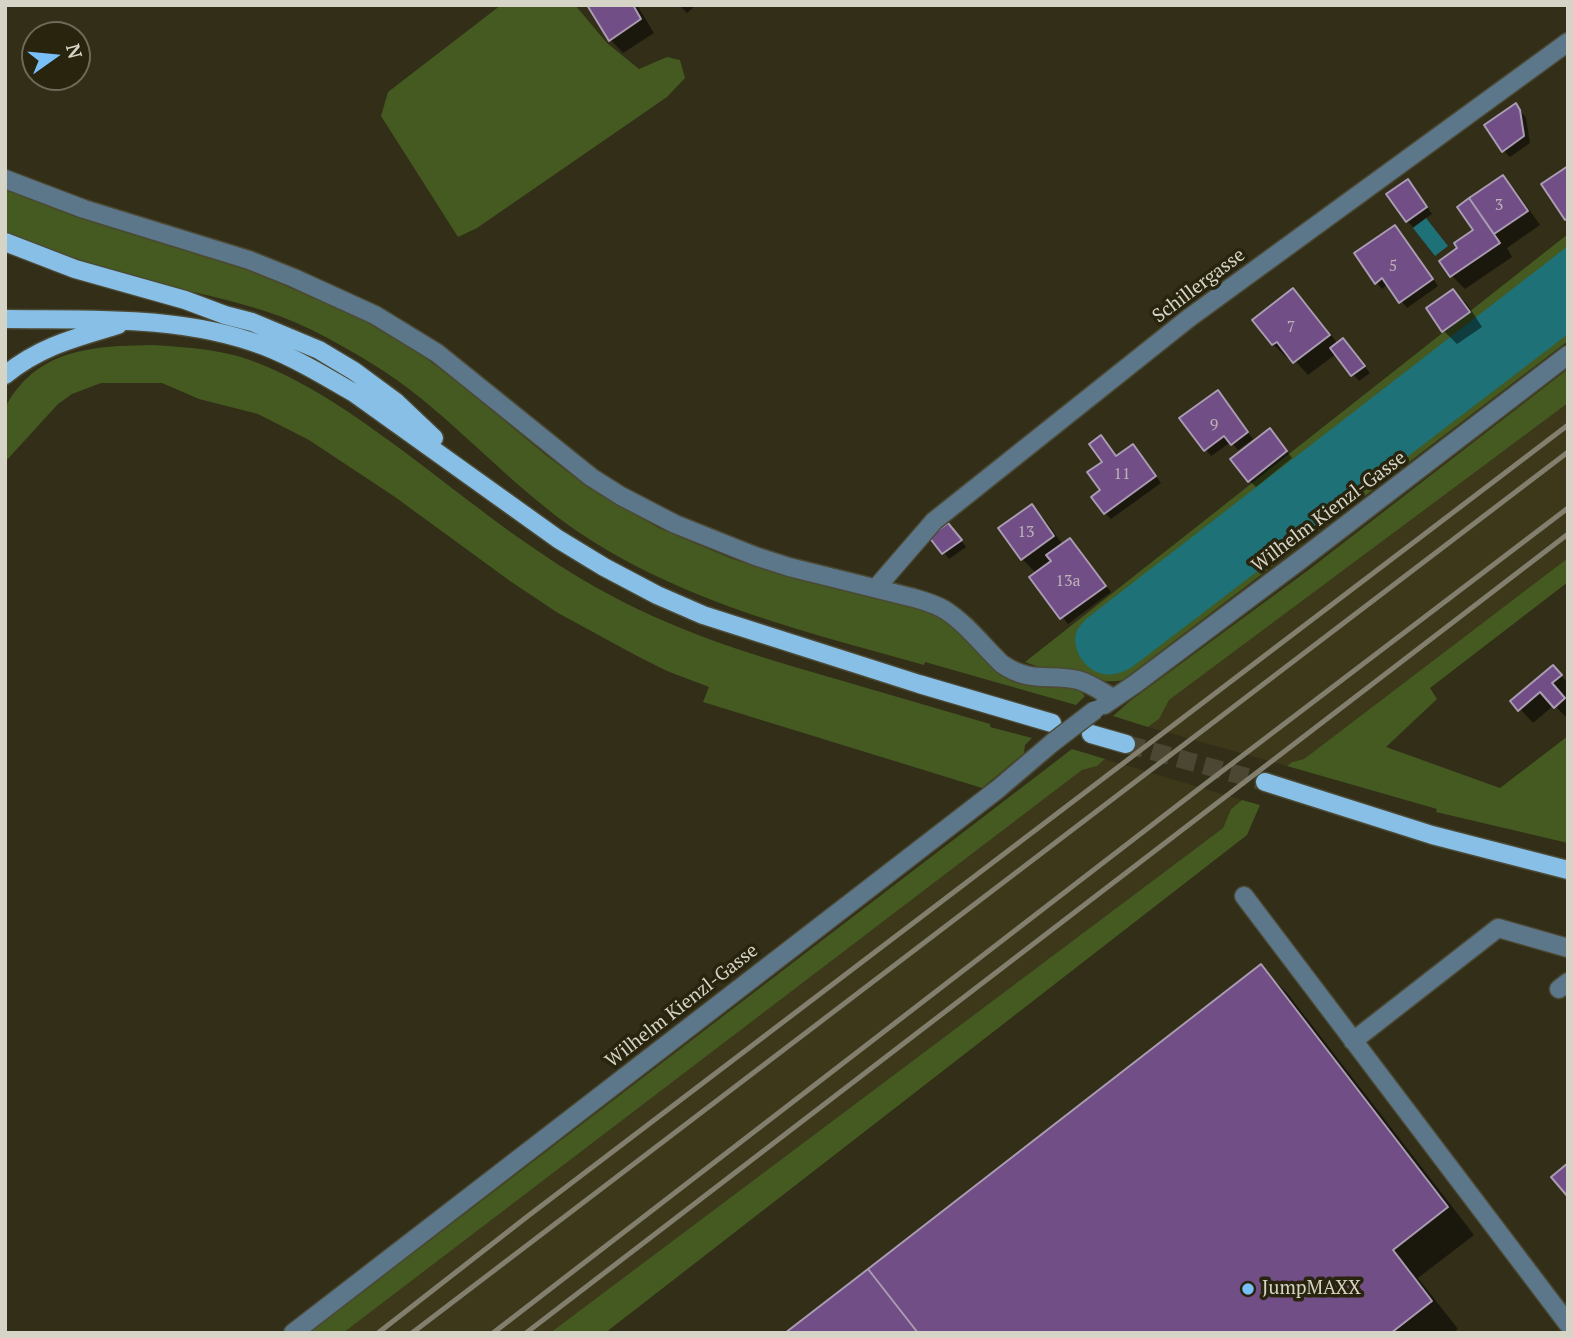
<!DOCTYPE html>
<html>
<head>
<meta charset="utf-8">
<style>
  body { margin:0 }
  #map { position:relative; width:1573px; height:1338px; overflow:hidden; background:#322e18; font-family:"PT Serif",serif }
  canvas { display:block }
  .frame { position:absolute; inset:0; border:7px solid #d6d4c7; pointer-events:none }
  .north { position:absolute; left:21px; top:21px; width:70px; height:70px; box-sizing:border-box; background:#28240e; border:2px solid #6e6a58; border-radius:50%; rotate:75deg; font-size:19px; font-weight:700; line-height:28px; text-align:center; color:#d6d4c7 }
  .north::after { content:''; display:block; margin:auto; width:24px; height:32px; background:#79bff8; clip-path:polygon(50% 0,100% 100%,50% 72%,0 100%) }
</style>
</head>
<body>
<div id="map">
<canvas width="1573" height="1338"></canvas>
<div class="frame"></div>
<div class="north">N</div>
</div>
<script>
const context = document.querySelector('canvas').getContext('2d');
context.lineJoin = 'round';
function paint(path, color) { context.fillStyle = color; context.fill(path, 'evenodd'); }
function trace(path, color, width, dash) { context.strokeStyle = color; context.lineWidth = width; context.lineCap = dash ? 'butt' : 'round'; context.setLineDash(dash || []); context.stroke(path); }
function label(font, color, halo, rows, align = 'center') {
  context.font = font + ' "PT Serif",serif'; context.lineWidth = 7; context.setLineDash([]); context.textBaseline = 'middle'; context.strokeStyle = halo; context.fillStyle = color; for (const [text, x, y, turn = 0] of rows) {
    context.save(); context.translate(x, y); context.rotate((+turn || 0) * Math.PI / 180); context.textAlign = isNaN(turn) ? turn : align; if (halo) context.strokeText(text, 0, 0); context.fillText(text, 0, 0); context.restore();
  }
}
const built = new Path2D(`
  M 1568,403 L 1568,558 L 1304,759 L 1292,762 L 1287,766 L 1148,727 L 1159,719 L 1169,700 Z
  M 1105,759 L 1242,800 L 1231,809 L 1223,828 L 550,1333 L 343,1333 L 1082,770 L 1097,766 Z`);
const green = new Path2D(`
  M 501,5 L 575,5 L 607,43 L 639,69 L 667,57 L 680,60 L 685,78 L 667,97 L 477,228 L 458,237 L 381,116 L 388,92 Z
  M 5,189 L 76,217 L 248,270 L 355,315 L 423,356 L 459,383 L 547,456 L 588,487 L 659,528 L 730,558 L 758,567 L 910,605 L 938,615 L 948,622 L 991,664 L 1078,688 L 1085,696 L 1076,705 L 925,662 L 924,665 C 810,633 690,604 589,539 C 528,500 479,446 423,400 C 389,372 351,350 312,330 C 270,309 226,300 181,289 C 122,274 62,256 5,233 Z
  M 1568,234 L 1568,341 L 1123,680 C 1103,686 1045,670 1025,662 Z
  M 153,345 C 185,347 217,349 247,359 C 306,380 356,416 406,453 C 472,503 537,556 610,595 C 684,635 763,658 843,681 C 892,695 941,710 990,724 L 990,727 L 1032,738 L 1025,745 L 1024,753 L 982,788 L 703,702 L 709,687 L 667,671 L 637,656 L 558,613 L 510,581 L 395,497 L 309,440 L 258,414 L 199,399 L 162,383 L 101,383 L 72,394 L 58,404 L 5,462 C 5,450 3,415 6,407 C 9,398 18,387 25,380 C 59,346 108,346 153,345 Z
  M 1568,369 L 1568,403 L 1169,700 L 1159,719 L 1148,727 L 1113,716 L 1130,701 L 1307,571 Z
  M 1568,558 L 1568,582 L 1430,688 L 1437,699 L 1386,747 L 1500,788 L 1568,736 L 1568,843 L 1436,812 L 1437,809 L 1287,766 L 1292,762 L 1304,759 Z
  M 1072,749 L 1105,759 L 1097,766 L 1082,770 L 343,1333 L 309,1333 Z
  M 1242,800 L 1260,805 L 1247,835 L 605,1333 L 550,1333 L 1223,828 L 1231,809 Z`);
const water = new Path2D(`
  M 1426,218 L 1448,246 L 1435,256 L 1413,228 Z
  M 1568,246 L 1568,334 L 1132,667 C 1113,680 1090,676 1079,655 C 1076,648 1074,640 1076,633 C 1078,627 1083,623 1086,619 Z`);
const shadow = new Path2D(`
  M 589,5 L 637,5 L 654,33 L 623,53 L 610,39 Z
  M 679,5 L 696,5 L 687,13 Z
  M 1516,105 L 1526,118 L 1530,143 L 1510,157 L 1504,151 Z
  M 1502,177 L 1516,191 L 1540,225 L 1507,248 L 1512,257 L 1465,289 L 1452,276 L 1460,249 L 1475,230 L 1459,207 Z
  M 1414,188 L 1432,214 L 1413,227 L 1407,221 Z
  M 1401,233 L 1438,286 L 1407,308 L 1388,284 L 1382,289 L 1376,282 Z
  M 1293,290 L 1307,304 L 1338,344 L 1349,346 L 1370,373 L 1359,381 L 1336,354 L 1308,375 L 1290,355 L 1287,358 L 1273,344 L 1255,320 Z
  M 1453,291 L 1467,304 L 1482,327 L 1457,344 L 1444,331 L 1428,308 Z
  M 1218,392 L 1253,439 L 1238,450 L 1231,442 L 1211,456 L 1182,418 Z
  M 1276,436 L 1292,458 L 1256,487 L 1249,480 Z
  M 1101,438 L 1117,458 L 1139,453 L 1161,483 L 1111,519 L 1105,513 L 1103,490 L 1104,462 Z
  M 1031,506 L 1045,520 L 1063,545 L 1070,540 L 1076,546 L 1111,592 L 1068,624 L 1032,578 L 1037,574 L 1022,559 Z
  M 954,531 L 966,547 L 949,559 L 932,537 Z
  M 1553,667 L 1568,683 L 1568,695 L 1564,698 L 1568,702 L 1568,719 L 1554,705 L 1533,723 L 1513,701 Z
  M 1260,966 L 1287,993 L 1474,1235 L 1418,1278 L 1458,1329 L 1452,1333 L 788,1333 Z`);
const building = new Path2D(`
  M 587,5 L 633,5 L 641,19 L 609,41 Z
  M 1516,103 L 1520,110 L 1524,136 L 1502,152 L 1484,125 Z
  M 1568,166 L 1568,218 L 1565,220 L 1541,184 Z
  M 1503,175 L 1528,211 L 1494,234 L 1469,198 Z
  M 1408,179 L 1427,207 L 1406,222 L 1386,194 Z
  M 1469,198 L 1500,243 L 1450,277 L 1439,261 L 1457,248 L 1454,243 L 1473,230 L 1457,207 Z
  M 1395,225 L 1433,279 L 1399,303 L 1382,278 L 1375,284 L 1354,253 Z
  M 1293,288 L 1330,335 L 1293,363 L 1277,342 L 1272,345 L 1252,320 Z
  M 1453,289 L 1470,312 L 1442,332 L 1426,308 Z
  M 1343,338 L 1365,366 L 1351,376 L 1330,348 Z
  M 1218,390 L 1248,432 L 1231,445 L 1224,436 L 1204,451 L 1179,418 Z
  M 1270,428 L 1287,451 L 1248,482 L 1230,459 Z
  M 1101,435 L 1116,456 L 1133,444 L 1156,476 L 1104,514 L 1091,497 L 1100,490 L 1087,472 L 1102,462 L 1089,444 Z
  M 1032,504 L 1054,536 L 1021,560 L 998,528 Z
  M 948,523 L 962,540 L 942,554 L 929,537 Z
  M 1070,538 L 1106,586 L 1060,619 L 1029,577 L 1051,561 L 1046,555 Z
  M 1553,665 L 1562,675 L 1552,683 L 1565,698 L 1554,708 L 1540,692 L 1518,711 L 1510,701 Z
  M 1261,964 L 1448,1207 L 1393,1250 L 1432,1301 L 1391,1333 L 918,1333 L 868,1269 Z
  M 1568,1163 L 1568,1197 L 1551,1177 Z
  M 868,1269 L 918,1333 L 785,1333 Z`);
const majorTunnel = new Path2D(`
  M 1126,744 L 1265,782`);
const minor = new Path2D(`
  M 5,179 L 84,209 L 249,260 L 294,278 L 375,315 L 437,353 L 591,477 L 621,496 L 675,524 L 755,556 L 789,567 L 914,598 C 924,601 935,604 945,610 C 967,624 983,646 1002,664 C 1031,684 1049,673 1078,680 C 1090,683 1102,692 1113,698
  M 876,588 L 934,521 L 1189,318 L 1568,42
  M 1104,705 L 1135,684 L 1299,561 L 1568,355
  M 1244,896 L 1568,1324
  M 1559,989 L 1568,982
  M 1353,1041 L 1498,928 L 1568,948
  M 293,1333 L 998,789 L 1052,743`);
const major = new Path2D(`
  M 5,242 L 75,269 L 185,300 L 225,315 L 252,322 L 319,350 L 354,371 L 396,402 L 434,438
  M 5,319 C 92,320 182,315 264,346 C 295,358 325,376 354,393 L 558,539 L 604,567 L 657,595 L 703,615 L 919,684 L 1052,723
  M 5,375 C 41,346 75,338 118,325
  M 1091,734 L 1126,744
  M 1265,782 L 1432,835 L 1568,870`);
const rail = new Path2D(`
  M 378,1333 L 528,1216 L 1568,425
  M 412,1333 L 1568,452
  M 493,1333 L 1200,788 L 1568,508
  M 526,1333 L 1568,534`);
const minorBridge = new Path2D(`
  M 1052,743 L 1095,710`);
const markers = [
  [1248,1289,7,"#79bff8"]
];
const numberNames = [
  ["3",1499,205],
  ["5",1393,266],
  ["7",1291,327],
  ["9",1214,425],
  ["11",1122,474],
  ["13",1026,532],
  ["13a",1068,581]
];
const streetNames = [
  ["Schillergasse",1199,286,-37],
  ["Wilhelm Kienzl-Gasse",1329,512,-37],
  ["Wilhelm Kienzl-Gasse",682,1006,-38]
];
const poiNames = [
  ["JumpMAXX",1262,1289]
];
paint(built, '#3d381a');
paint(green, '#445a21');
paint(water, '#1d7177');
paint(shadow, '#0007');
paint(building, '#714e86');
trace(building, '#aa9cb3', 2);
trace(majorTunnel, '#4b4732', 18, [18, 9]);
trace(minor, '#4c4934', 21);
trace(major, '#4c4934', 21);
trace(minor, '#5c768a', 18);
trace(major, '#87bfe7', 18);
trace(rail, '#827f6e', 5);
trace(minorBridge, '#4c4934', 21, []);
trace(minorBridge, '#5c768a', 18);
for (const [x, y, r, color] of markers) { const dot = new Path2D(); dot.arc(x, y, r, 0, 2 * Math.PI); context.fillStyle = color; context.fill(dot); trace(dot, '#28240e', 2.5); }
label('16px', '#bdb2b7', null, numberNames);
label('19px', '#d6d4c7', '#28240e', streetNames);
label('19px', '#d6d4c7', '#28240e', poiNames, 'left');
</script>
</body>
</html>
